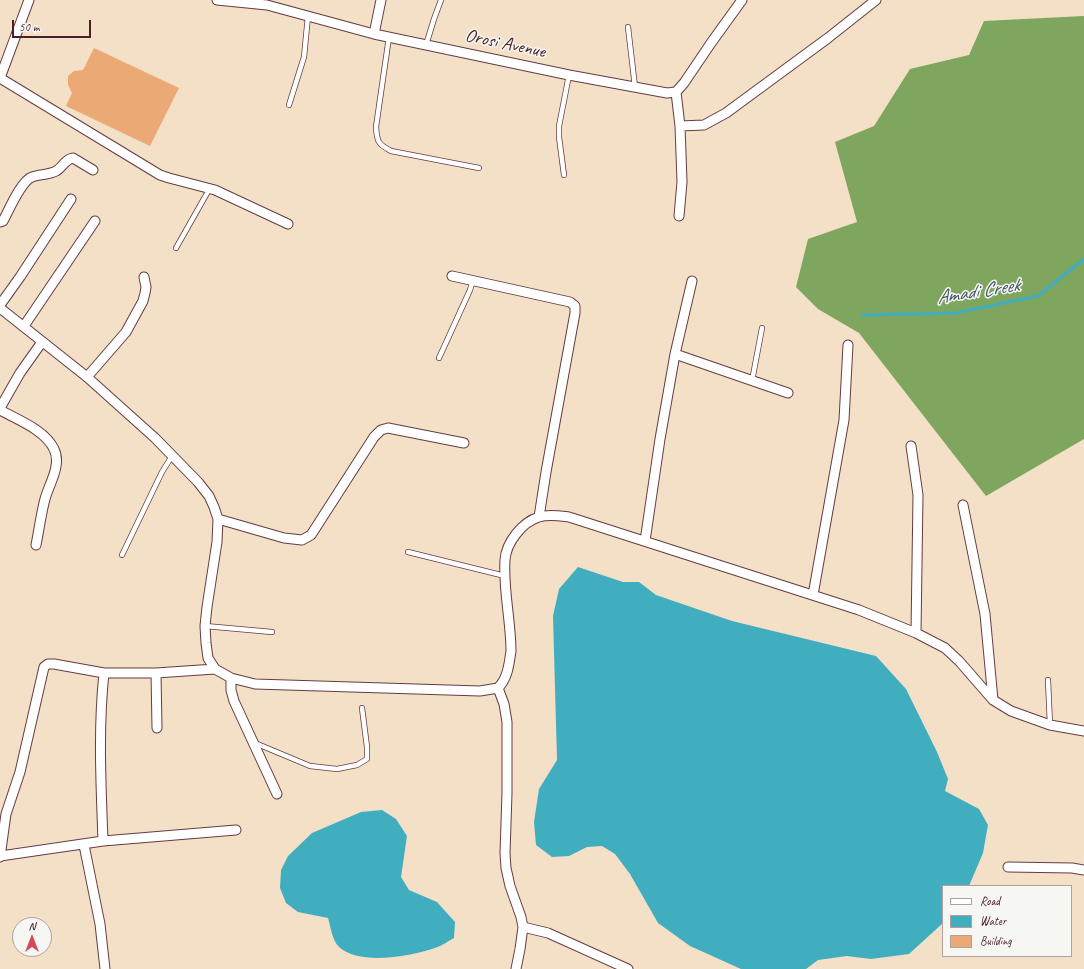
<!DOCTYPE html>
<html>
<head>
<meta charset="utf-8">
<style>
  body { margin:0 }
  #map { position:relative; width:1084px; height:969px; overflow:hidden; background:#f4dfc7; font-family:Caveat,sans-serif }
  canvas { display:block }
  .legend { position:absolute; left:942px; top:885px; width:130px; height:72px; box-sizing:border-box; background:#f6f6f2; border:1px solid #b1a0a2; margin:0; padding:5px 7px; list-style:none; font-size:12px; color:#4a1f2b }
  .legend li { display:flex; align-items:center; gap:8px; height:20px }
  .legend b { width:20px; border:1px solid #b1a0a2 }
  .north { position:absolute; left:12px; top:917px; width:40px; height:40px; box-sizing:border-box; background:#f6f6f2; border:1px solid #b1a0a2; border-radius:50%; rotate:0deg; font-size:11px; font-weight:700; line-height:16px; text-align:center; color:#4a1f2b }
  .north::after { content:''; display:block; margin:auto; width:14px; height:18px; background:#d1495b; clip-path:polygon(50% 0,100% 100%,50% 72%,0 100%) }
  .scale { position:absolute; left:12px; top:20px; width:79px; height:18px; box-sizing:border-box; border:2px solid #4a1f2b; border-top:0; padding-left:5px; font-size:12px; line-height:14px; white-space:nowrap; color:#4a1f2b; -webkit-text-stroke:3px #f6f6f2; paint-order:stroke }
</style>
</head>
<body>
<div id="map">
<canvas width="1084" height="969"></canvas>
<ul class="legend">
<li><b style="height:5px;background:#fff"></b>Road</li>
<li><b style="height:11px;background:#41aebf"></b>Water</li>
<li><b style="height:11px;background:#eba976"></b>Building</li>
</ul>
<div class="north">N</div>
<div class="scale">50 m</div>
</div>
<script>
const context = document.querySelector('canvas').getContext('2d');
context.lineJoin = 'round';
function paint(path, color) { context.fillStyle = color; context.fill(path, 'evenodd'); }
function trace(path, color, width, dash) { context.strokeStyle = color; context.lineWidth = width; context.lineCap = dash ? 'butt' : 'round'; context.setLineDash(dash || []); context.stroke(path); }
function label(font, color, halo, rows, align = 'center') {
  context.font = font + ' Caveat,sans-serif'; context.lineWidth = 3; context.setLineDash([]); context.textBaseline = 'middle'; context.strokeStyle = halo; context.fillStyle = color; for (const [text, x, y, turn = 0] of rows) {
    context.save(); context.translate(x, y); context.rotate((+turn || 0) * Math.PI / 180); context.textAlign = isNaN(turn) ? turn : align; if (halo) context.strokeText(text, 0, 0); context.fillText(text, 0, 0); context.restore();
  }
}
const forest = new Path2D(`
  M 1084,16 L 1084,439 L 986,496 L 859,333 L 818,309 L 796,287 L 808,239 L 857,222 L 835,142 L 874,126 L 910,69 L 969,55 L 984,21 Z`);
const water = new Path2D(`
  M 578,567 L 623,582 L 639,582 L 656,595 L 732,621 L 876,656 L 906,689 L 937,752 L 948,779 L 945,791 L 979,809 L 988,825 L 983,853 L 969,886 L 943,886 L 943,923 L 909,954 L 871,959 L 847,956 L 818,960 L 806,969 L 741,969 L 690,946 L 658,923 L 630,874 L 615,854 L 602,846 L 587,847 L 569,856 L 552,857 L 536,845 L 534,822 L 539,789 L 557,760 L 553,616 L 559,589 Z
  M 382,810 L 396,819 L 407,836 L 401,877 L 409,890 L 437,902 L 455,922 L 454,938 C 448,941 442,946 435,948 C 411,956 360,966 339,947 C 332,940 331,928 328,918 L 298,912 L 286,903 L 280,888 L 281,870 L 288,856 L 312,833 L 361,812 Z`);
const stream = new Path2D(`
  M 862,315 L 955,313 L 1038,296 L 1084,259`);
const building = new Path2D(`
  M 94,48 L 179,88 L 150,146 L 66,106 L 72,93 L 68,85 L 68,76 L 74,71 L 83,70 Z`);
const service = new Path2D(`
  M 628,27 L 635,87
  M 389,37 L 376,127 C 377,142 378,144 391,151 L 479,168
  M 426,45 L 434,19 L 441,0
  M 289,105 L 304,57 L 308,16
  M 564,175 L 559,137 L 559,126 L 569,75
  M 176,248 L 210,188
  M 439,358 L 470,290 L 473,280
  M 752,381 L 762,328
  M 408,552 L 505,576
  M 122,555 L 162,472 L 172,456
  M 205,626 L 272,632
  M 1048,680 L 1050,725
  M 255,743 L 310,766 L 337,769 L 357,765 L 367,759 L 367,747 L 362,708`);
const minor = new Path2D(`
  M 217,0 L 267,5 L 374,34 L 569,75 L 667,93 L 676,92 L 684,83 L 711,43 L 742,0
  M 374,34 L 381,0
  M 0,78 L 160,175 L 169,178 L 215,190 L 288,224
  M 0,78 L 29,0
  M 676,92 L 680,126 L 682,182 L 679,216
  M 680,126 L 704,125 L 726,113 L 828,38 L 876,0
  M 0,222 L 3,221 C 9,210 21,181 32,177 C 40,174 49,175 56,171 C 62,168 65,159 73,158 L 93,170
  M 452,276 L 570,302 L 575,306 L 575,313 L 546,472 L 539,517
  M 0,305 L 20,277 L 71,199
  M 0,308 L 87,377 L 155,438 L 198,482 L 209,496 L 214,507 L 218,519 L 217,542 L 207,607 L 205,626 L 206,643 L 208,658 L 215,669 L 231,678 L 255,684 L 480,691 L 498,688 C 508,678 509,664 511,651 C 511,621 503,590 505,560 C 506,543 522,522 539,517 C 549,514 560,516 569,517 L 859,610 L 916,633 L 945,648 L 959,661 L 993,700 L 1011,711 L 1050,725 L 1084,731
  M 24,326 L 95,221
  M 675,354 L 788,393
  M 87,377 L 126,332 L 143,301 L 145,293 L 146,287 L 144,277
  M 0,408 L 20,373 L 42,342
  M 0,410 C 18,420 45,430 54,449 C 62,465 49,484 45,499 C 41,514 39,530 36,545
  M 911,446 L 918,495 L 916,633
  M 963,505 L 985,614 L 993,700
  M 218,519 L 284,538 L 302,540 L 311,535 L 374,437 L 381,430 L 388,428 L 464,443
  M 645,541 L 660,439 L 675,354 L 692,281
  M 813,595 L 844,420 L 848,345
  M 156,673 L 157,728
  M 231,678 L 231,690 L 234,701 L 277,794
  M 498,688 L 504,704 L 507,722 L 507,793 L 505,853 L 506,868 L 510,886 L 521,917 L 523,927 L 520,949 L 516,969
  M 103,841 C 101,785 98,729 104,673
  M 84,845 L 100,924 L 105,969
  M 0,856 L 103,841 L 236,830
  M 0,857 L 6,814 L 20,772 L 44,667 L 48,664 L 54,664 L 104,673 L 156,673 L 215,669
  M 1008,867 L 1072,868 L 1084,870
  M 523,927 L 548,933 L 628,969`);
const streetNames = [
  ["Orosi Avenue",505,44,12]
];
const waterNames = [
  ["Amadi Creek",978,292,-9]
];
paint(forest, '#7ea65e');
paint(water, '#41aebf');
trace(stream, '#41aebf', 3);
paint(building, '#eba976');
trace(service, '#643c42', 6);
trace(minor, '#643c42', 11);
trace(service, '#fff', 4.5);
trace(minor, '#fff', 9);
label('19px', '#4a1f2b', '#f6f6f2', streetNames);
label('italic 20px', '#465866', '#f6f6f2', waterNames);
</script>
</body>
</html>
